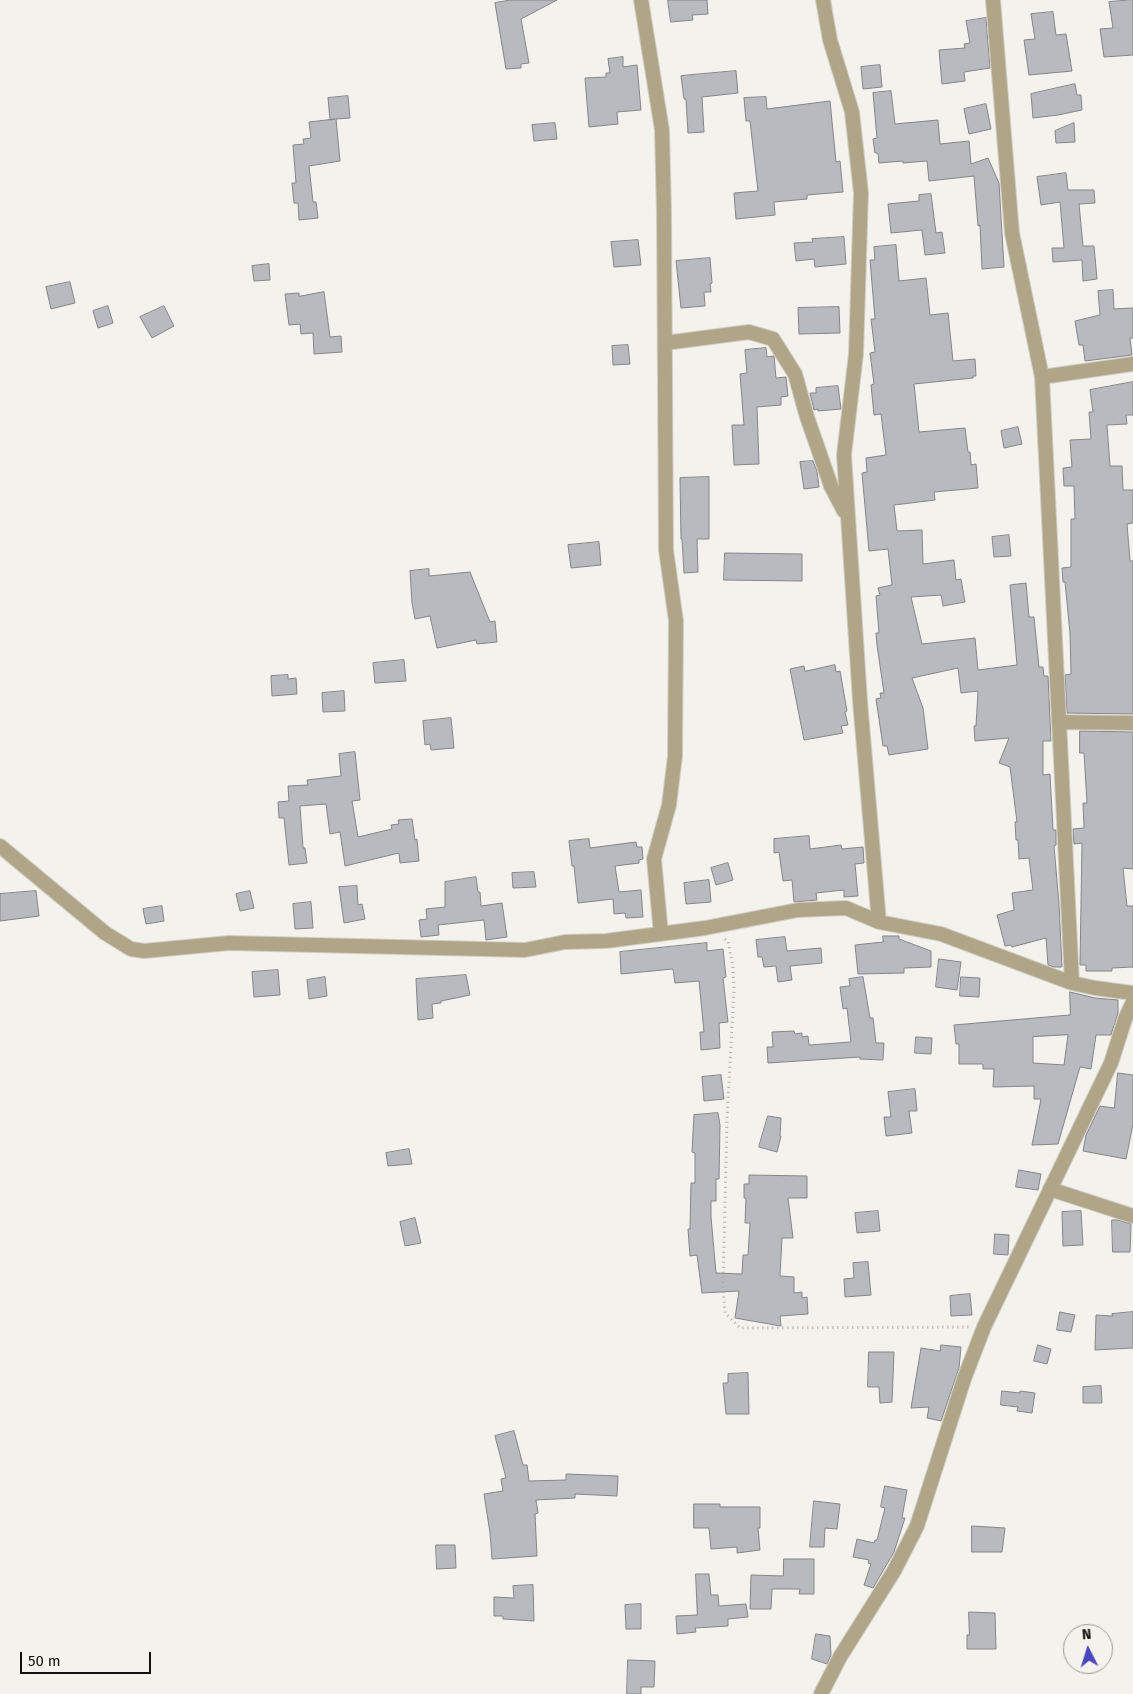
<!DOCTYPE html>
<html>
<head>
<meta charset="utf-8">
<style>
  body { margin:0 }
  #map { position:relative; width:1133px; height:1694px; overflow:hidden; background:#f4f2ec; font-family:"Fira Sans",sans-serif }
  canvas { display:block }
  .north { position:absolute; left:1063px; top:1624px; width:50px; height:50px; box-sizing:border-box; background:#f4f2ec; border:1px solid #999893; border-radius:50%; rotate:355deg; font-size:14px; font-weight:700; line-height:20px; text-align:center; color:#11100e }
  .north::after { content:''; display:block; margin:auto; width:18px; height:22px; background:#4a47bd; clip-path:polygon(50% 0,100% 100%,50% 72%,0 100%) }
  .scale { position:absolute; left:20px; top:1652px; width:131px; height:22px; box-sizing:border-box; border:2px solid #11100e; border-top:0; padding-left:6px; font-size:15px; line-height:18px; white-space:nowrap; color:#11100e; -webkit-text-stroke:4px #f4f2ec; paint-order:stroke }
</style>
</head>
<body>
<div id="map">
<canvas width="1133" height="1694"></canvas>
<div class="north">N</div>
<div class="scale">50 m</div>
</div>
<script>
const context = document.querySelector('canvas').getContext('2d');
context.lineJoin = 'round';
function paint(path, color) { context.fillStyle = color; context.fill(path, 'evenodd'); }
function trace(path, color, width, dash) { context.strokeStyle = color; context.lineWidth = width; context.lineCap = dash ? 'butt' : 'round'; context.setLineDash(dash || []); context.stroke(path); }
const building = new Path2D(`
  M 511,0 L 557,0 L 521,19 L 529,63 L 521,64 L 521,68 L 506,69 L 495,3 Z
  M 668,0 L 707,0 L 708,14 L 692,15 L 693,20 L 671,22 Z
  M 1133,0 L 1133,55 L 1104,57 L 1100,29 L 1113,28 L 1109,2 Z
  M 1053,12 L 1056,35 L 1066,34 L 1072,71 L 1029,75 L 1024,40 L 1035,39 L 1031,14 Z
  M 986,18 L 990,68 L 964,72 L 965,81 L 942,84 L 939,50 L 965,48 L 964,44 L 970,43 L 966,21 Z
  M 623,57 L 623,67 L 637,65 L 641,110 L 617,112 L 618,124 L 589,127 L 585,78 L 606,77 L 606,73 L 610,73 L 608,59 Z
  M 880,65 L 882,87 L 863,89 L 861,67 Z
  M 736,71 L 738,93 L 702,97 L 704,132 L 688,133 L 686,99 L 684,99 L 681,76 Z
  M 1075,84 L 1077,95 L 1081,95 L 1082,110 L 1058,115 L 1033,118 L 1031,94 Z
  M 891,91 L 895,124 L 938,120 L 940,144 L 969,141 L 971,164 L 988,158 L 999,183 L 1004,267 L 982,269 L 980,225 L 978,226 L 974,176 L 929,181 L 927,161 L 903,163 L 903,161 L 879,163 L 878,153 L 875,153 L 873,139 L 877,138 L 873,93 Z
  M 348,96 L 350,118 L 336,119 L 340,161 L 309,166 L 313,202 L 316,202 L 318,218 L 299,220 L 298,203 L 294,203 L 292,183 L 296,183 L 293,145 L 304,144 L 303,139 L 311,138 L 309,122 L 335,119 L 330,120 L 328,98 Z
  M 766,97 L 767,109 L 830,101 L 836,162 L 840,161 L 843,192 L 807,195 L 807,199 L 774,202 L 775,215 L 736,219 L 734,193 L 758,191 L 750,121 L 746,121 L 744,98 Z
  M 986,104 L 991,129 L 969,134 L 964,109 Z
  M 555,123 L 557,139 L 534,141 L 532,125 Z
  M 1074,123 L 1075,142 L 1056,143 L 1055,131 Z
  M 1066,173 L 1068,190 L 1094,190 L 1095,203 L 1079,204 L 1083,246 L 1094,246 L 1097,279 L 1083,281 L 1082,260 L 1053,262 L 1052,248 L 1064,248 L 1060,202 L 1041,205 L 1037,177 Z
  M 931,194 L 936,233 L 942,232 L 945,253 L 925,255 L 922,230 L 891,233 L 888,204 L 919,201 L 919,195 Z
  M 844,237 L 846,264 L 815,267 L 814,259 L 796,261 L 794,243 L 813,242 L 812,239 Z
  M 638,240 L 641,265 L 614,267 L 611,242 Z
  M 896,245 L 899,281 L 926,278 L 930,315 L 948,313 L 953,361 L 975,359 L 976,376 L 973,376 L 973,378 L 914,384 L 919,432 L 965,428 L 968,452 L 970,452 L 971,465 L 976,464 L 978,488 L 934,492 L 935,500 L 894,505 L 897,531 L 922,530 L 923,564 L 954,560 L 956,580 L 961,579 L 965,602 L 943,606 L 941,595 L 911,597 L 922,644 L 975,638 L 978,670 L 1017,665 L 1010,585 L 1026,583 L 1029,617 L 1034,617 L 1039,667 L 1043,667 L 1044,676 L 1048,676 L 1051,741 L 1043,741 L 1043,775 L 1050,774 L 1053,830 L 1056,830 L 1056,845 L 1054,846 L 1059,904 L 1062,967 L 1054,967 L 1048,965 L 1046,938 L 1012,947 L 1011,945 L 1005,946 L 997,915 L 1014,910 L 1012,893 L 1033,890 L 1029,858 L 1019,859 L 1018,840 L 1016,840 L 1015,822 L 1017,822 L 1010,767 L 999,763 L 1009,738 L 975,741 L 974,726 L 976,726 L 978,691 L 961,693 L 958,668 L 912,678 L 923,708 L 928,749 L 889,755 L 887,746 L 883,746 L 876,699 L 881,698 L 880,693 L 884,693 L 877,645 L 876,633 L 879,633 L 876,596 L 880,595 L 878,588 L 892,585 L 888,549 L 869,551 L 862,473 L 867,472 L 866,458 L 886,455 L 881,414 L 874,415 L 871,385 L 874,384 L 870,353 L 875,352 L 871,319 L 875,319 L 870,260 L 875,260 L 874,247 Z
  M 710,258 L 712,283 L 710,284 L 711,292 L 704,292 L 705,306 L 681,308 L 676,261 Z
  M 269,264 L 270,280 L 254,281 L 252,266 Z
  M 70,282 L 75,303 L 51,309 L 46,287 Z
  M 1113,290 L 1114,309 L 1133,308 L 1133,338 L 1130,338 L 1132,355 L 1085,361 L 1083,345 L 1079,345 L 1075,321 L 1100,315 L 1098,291 Z
  M 324,292 L 330,337 L 341,336 L 342,352 L 314,354 L 313,333 L 301,334 L 300,324 L 289,325 L 285,294 L 299,293 L 299,296 Z
  M 108,306 L 113,323 L 98,328 L 93,311 Z
  M 164,306 L 174,326 L 152,338 L 140,317 Z
  M 839,307 L 840,333 L 799,334 L 798,308 Z
  M 628,345 L 630,364 L 613,365 L 612,346 Z
  M 766,348 L 767,357 L 774,356 L 776,378 L 786,377 L 788,396 L 781,397 L 781,405 L 757,407 L 759,464 L 734,465 L 732,425 L 744,425 L 740,374 L 747,373 L 745,350 Z
  M 1133,382 L 1133,415 L 1126,415 L 1127,424 L 1107,425 L 1110,466 L 1122,466 L 1123,490 L 1133,490 L 1133,523 L 1127,524 L 1130,561 L 1133,561 L 1133,714 L 1067,713 L 1065,675 L 1071,674 L 1070,633 L 1065,582 L 1063,582 L 1062,568 L 1071,567 L 1071,519 L 1075,519 L 1074,486 L 1064,486 L 1063,468 L 1072,467 L 1070,440 L 1091,439 L 1089,412 L 1093,412 L 1090,390 Z
  M 838,386 L 841,409 L 818,411 L 818,409 L 814,410 L 810,393 L 816,393 L 816,388 Z
  M 1018,427 L 1022,444 L 1004,448 L 1001,431 Z
  M 813,461 L 817,471 L 819,487 L 804,489 L 800,462 Z
  M 709,477 L 709,539 L 697,539 L 698,572 L 684,573 L 682,539 L 681,539 L 680,478 Z
  M 1009,535 L 1011,556 L 994,557 L 992,537 Z
  M 599,542 L 601,565 L 571,568 L 568,545 Z
  M 725,553 L 802,554 L 802,581 L 724,580 Z
  M 429,569 L 429,576 L 470,572 L 490,622 L 495,621 L 497,642 L 477,644 L 476,640 L 437,648 L 430,616 L 415,619 L 412,603 L 410,571 Z
  M 404,660 L 406,681 L 375,683 L 373,663 Z
  M 835,665 L 836,672 L 840,671 L 847,711 L 845,712 L 848,725 L 841,726 L 843,733 L 804,740 L 790,669 L 804,666 L 805,671 Z
  M 288,675 L 288,679 L 296,678 L 297,694 L 272,696 L 271,676 Z
  M 344,691 L 345,711 L 323,712 L 322,693 Z
  M 451,718 L 454,748 L 431,750 L 430,744 L 425,745 L 423,721 Z
  M 1080,731 L 1133,732 L 1133,869 L 1123,868 L 1127,906 L 1133,906 L 1133,967 L 1112,968 L 1112,971 L 1086,971 L 1086,965 L 1080,965 L 1082,843 L 1074,844 L 1073,829 L 1084,828 L 1083,803 L 1087,803 L 1084,753 L 1080,753 Z
  M 355,752 L 360,800 L 352,801 L 358,837 L 392,829 L 391,825 L 399,824 L 398,820 L 412,819 L 415,840 L 417,839 L 419,861 L 400,863 L 399,853 L 345,866 L 340,832 L 330,834 L 326,804 L 300,806 L 303,848 L 305,848 L 307,863 L 289,865 L 284,818 L 279,818 L 278,802 L 289,801 L 288,786 L 308,785 L 307,780 L 341,776 L 339,754 Z
  M 809,836 L 810,849 L 841,845 L 842,849 L 863,847 L 864,863 L 855,864 L 858,896 L 844,897 L 844,890 L 816,893 L 817,900 L 794,902 L 792,880 L 783,881 L 779,852 L 774,853 L 774,839 Z
  M 589,839 L 590,848 L 636,842 L 637,847 L 642,847 L 643,859 L 639,860 L 639,863 L 615,866 L 619,892 L 641,890 L 643,917 L 626,918 L 625,913 L 614,914 L 613,899 L 578,903 L 574,866 L 572,866 L 569,841 Z
  M 728,863 L 733,880 L 716,885 L 711,868 Z
  M 534,872 L 536,887 L 513,888 L 512,873 Z
  M 476,877 L 478,892 L 480,892 L 481,906 L 502,903 L 507,937 L 486,940 L 484,920 L 438,925 L 439,935 L 421,937 L 419,920 L 427,919 L 426,909 L 445,907 L 445,882 Z
  M 709,880 L 711,902 L 686,904 L 684,883 Z
  M 357,886 L 358,905 L 362,904 L 365,919 L 344,923 L 339,887 Z
  M 36,891 L 39,916 L 0,921 L 0,894 Z
  M 250,891 L 254,908 L 240,911 L 236,894 Z
  M 311,902 L 313,928 L 295,929 L 293,904 Z
  M 162,906 L 164,921 L 146,924 L 143,909 Z
  M 883,936 L 899,936 L 899,939 L 931,951 L 931,967 L 904,968 L 904,973 L 858,974 L 855,945 L 883,942 Z
  M 785,937 L 787,951 L 821,948 L 822,963 L 790,966 L 792,980 L 778,982 L 776,966 L 764,967 L 762,957 L 758,957 L 756,940 Z
  M 707,943 L 707,951 L 723,949 L 726,977 L 723,978 L 728,1022 L 719,1023 L 720,1048 L 701,1050 L 700,1032 L 704,1032 L 699,981 L 675,983 L 673,969 L 621,974 L 620,952 Z
  M 939,959 L 961,962 L 957,990 L 936,987 Z
  M 278,970 L 280,995 L 254,997 L 252,972 Z
  M 466,975 L 470,995 L 441,1001 L 441,1003 L 432,1004 L 433,1018 L 418,1020 L 416,979 Z
  M 325,977 L 327,996 L 309,999 L 307,980 Z
  M 863,977 L 870,1018 L 873,1018 L 876,1043 L 884,1043 L 883,1060 L 860,1059 L 860,1057 L 768,1063 L 767,1047 L 773,1047 L 772,1032 L 794,1031 L 795,1034 L 802,1033 L 802,1037 L 808,1036 L 809,1045 L 851,1042 L 847,1008 L 843,1009 L 840,987 L 850,986 L 849,979 Z
  M 961,977 L 980,978 L 979,997 L 960,996 Z
  M 1070,992 L 1095,998 L 1118,1000 L 1118,1013 L 1111,1035 L 1096,1035 L 1091,1069 L 1080,1067 L 1058,1144 L 1032,1145 L 1041,1099 L 1034,1099 L 1034,1086 L 993,1087 L 994,1069 L 983,1069 L 983,1064 L 959,1064 L 959,1044 L 956,1044 L 954,1025 L 1070,1015 ZM 1068,1035 L 1064,1065 L 1033,1063 L 1033,1037 Z
  M 916,1037 L 932,1038 L 931,1054 L 915,1053 Z
  M 1118,1073 L 1133,1075 L 1133,1124 L 1126,1159 L 1083,1151 L 1086,1135 L 1100,1106 L 1114,1108 Z
  M 721,1075 L 724,1099 L 704,1101 L 702,1077 Z
  M 915,1089 L 917,1111 L 909,1111 L 912,1133 L 886,1136 L 884,1117 L 891,1117 L 888,1092 Z
  M 718,1113 L 720,1125 L 719,1179 L 716,1179 L 716,1201 L 711,1201 L 711,1217 L 716,1273 L 742,1274 L 743,1255 L 748,1255 L 750,1223 L 745,1223 L 746,1198 L 744,1198 L 744,1184 L 749,1184 L 749,1175 L 807,1176 L 807,1198 L 788,1198 L 793,1238 L 782,1238 L 780,1276 L 794,1277 L 794,1293 L 802,1292 L 802,1298 L 807,1297 L 808,1314 L 780,1316 L 781,1326 L 735,1318 L 739,1291 L 702,1293 L 697,1255 L 690,1256 L 688,1229 L 690,1229 L 691,1183 L 695,1183 L 695,1153 L 692,1152 L 694,1115 Z
  M 768,1116 L 781,1118 L 780,1136 L 781,1136 L 777,1152 L 759,1147 Z
  M 409,1149 L 412,1164 L 388,1166 L 386,1153 Z
  M 1019,1170 L 1041,1174 L 1038,1190 L 1016,1187 Z
  M 878,1211 L 880,1231 L 857,1233 L 855,1213 Z
  M 1081,1211 L 1083,1245 L 1063,1246 L 1062,1212 Z
  M 415,1218 L 421,1243 L 405,1246 L 400,1222 Z
  M 1112,1220 L 1118,1220 L 1131,1224 L 1130,1252 L 1113,1252 Z
  M 995,1234 L 1009,1235 L 1008,1255 L 994,1254 Z
  M 868,1262 L 871,1295 L 845,1297 L 844,1279 L 854,1278 L 853,1263 Z
  M 970,1294 L 972,1315 L 951,1316 L 950,1296 Z
  M 1060,1312 L 1075,1315 L 1071,1332 L 1057,1330 Z
  M 1133,1312 L 1133,1348 L 1095,1350 L 1096,1315 L 1113,1316 L 1112,1314 Z
  M 941,1345 L 961,1347 L 959,1368 L 941,1421 L 927,1418 L 929,1407 L 911,1408 L 921,1348 L 940,1351 Z
  M 1038,1345 L 1051,1349 L 1047,1364 L 1034,1361 Z
  M 869,1352 L 894,1352 L 892,1402 L 880,1403 L 879,1387 L 868,1387 Z
  M 748,1373 L 749,1414 L 726,1414 L 723,1383 L 728,1383 L 728,1374 Z
  M 1101,1386 L 1102,1403 L 1083,1403 L 1083,1387 Z
  M 1002,1391 L 1020,1393 L 1020,1391 L 1035,1393 L 1032,1413 L 1017,1411 L 1018,1407 L 1001,1405 Z
  M 514,1431 L 523,1465 L 527,1465 L 529,1481 L 566,1480 L 566,1474 L 618,1476 L 617,1496 L 575,1494 L 575,1498 L 536,1500 L 538,1513 L 535,1514 L 537,1556 L 492,1559 L 490,1533 L 484,1494 L 503,1491 L 501,1479 L 506,1478 L 495,1436 Z
  M 885,1486 L 907,1490 L 902,1518 L 905,1518 L 894,1552 L 873,1588 L 864,1585 L 871,1564 L 868,1563 L 869,1560 L 853,1557 L 857,1539 L 874,1543 L 875,1540 L 877,1540 L 885,1508 L 881,1507 Z
  M 814,1501 L 840,1504 L 837,1529 L 825,1528 L 824,1547 L 810,1547 Z
  M 694,1504 L 720,1504 L 720,1507 L 760,1507 L 760,1528 L 758,1528 L 760,1550 L 737,1553 L 737,1547 L 711,1549 L 709,1528 L 694,1528 Z
  M 972,1526 L 1005,1528 L 1002,1552 L 972,1552 Z
  M 436,1545 L 455,1545 L 456,1568 L 437,1569 Z
  M 784,1559 L 814,1559 L 814,1594 L 799,1594 L 800,1589 L 772,1589 L 771,1609 L 750,1609 L 751,1575 L 783,1576 Z
  M 696,1574 L 709,1574 L 711,1595 L 718,1595 L 719,1606 L 746,1604 L 748,1617 L 728,1619 L 728,1626 L 695,1628 L 696,1632 L 677,1634 L 676,1616 L 697,1615 Z
  M 533,1585 L 534,1621 L 503,1619 L 503,1616 L 494,1616 L 494,1597 L 514,1598 L 513,1586 Z
  M 641,1604 L 641,1629 L 626,1629 L 625,1605 Z
  M 969,1612 L 995,1613 L 996,1649 L 967,1649 L 967,1635 L 969,1635 Z
  M 816,1634 L 830,1636 L 831,1655 L 827,1664 L 812,1659 Z
  M 628,1660 L 655,1661 L 654,1687 L 641,1687 L 641,1694 L 627,1694 Z`);
const path = new Path2D(`
  M 725,939 L 728,941 L 733,967 L 734,989 L 727,1119 L 723,1287 L 725,1313 L 740,1328 L 969,1327`);
const minor = new Path2D(`
  M 641,0 L 662,130 L 664,213 L 666,550 L 676,621 L 675,756 L 669,805 L 654,859 L 661,934
  M 823,0 L 830,40 L 852,112 L 861,193 L 856,354 L 844,455 L 860,701 L 879,922
  M 993,0 L 1012,233 L 1042,377 L 1072,983
  M 665,343 L 749,332 L 773,339 L 795,374 L 807,417 L 831,486 L 844,511
  M 1042,377 L 1133,364
  M 1059,722 L 1133,723
  M 0,846 L 105,933 L 131,949 L 144,951 L 229,943 L 525,950 L 565,942 L 606,941 L 705,928 L 798,910 L 846,908 L 879,922 L 941,934 L 1072,983 L 1095,988 L 1133,993
  M 1050,1189 L 1133,1216
  M 821,1694 L 840,1657 L 894,1571 L 917,1526 L 964,1379 L 984,1327 L 1111,1063 L 1125,1019 L 1133,1002`);
paint(building, '#b9babf');
trace(building, '#84858a', 1);
trace(minor, '#d0cec8', 16);
trace(path, '#adaba7', 3, [1, 4]);
trace(minor, '#b0a586', 14);
</script>
</body>
</html>
